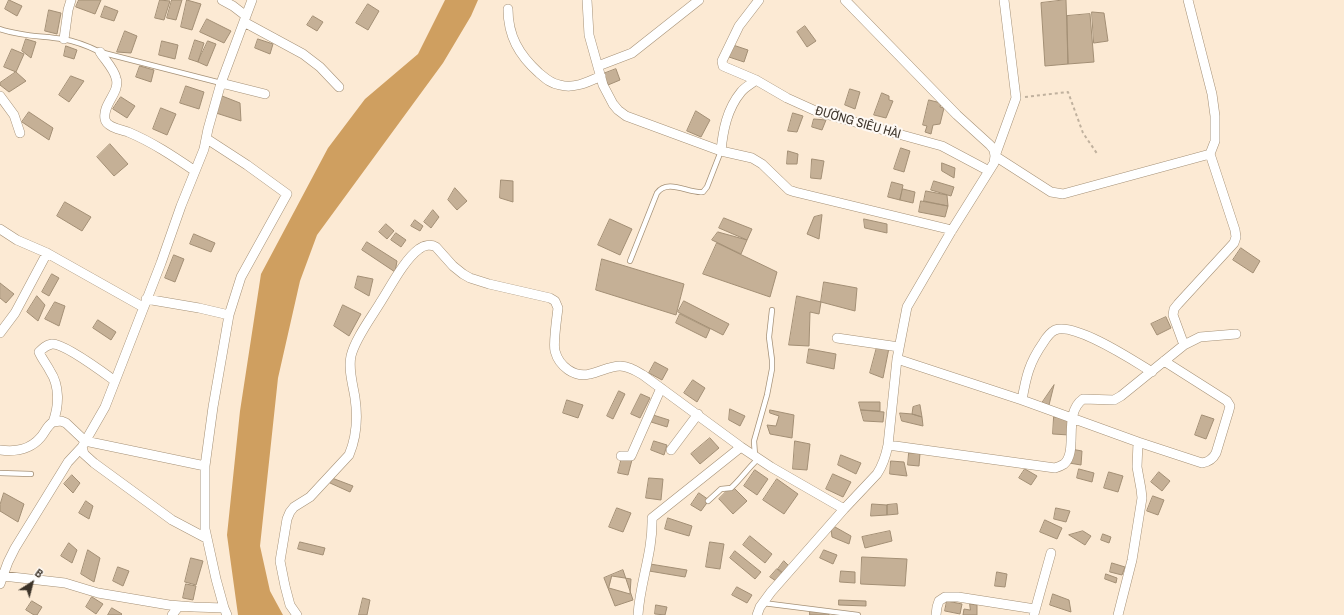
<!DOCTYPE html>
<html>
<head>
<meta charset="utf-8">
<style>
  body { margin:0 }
  #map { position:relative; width:1344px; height:615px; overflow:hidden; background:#fcead4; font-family:"Archivo Narrow",sans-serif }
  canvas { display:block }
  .north { position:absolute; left:12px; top:563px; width:40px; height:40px; -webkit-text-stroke:3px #fef9f4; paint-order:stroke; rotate:36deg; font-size:11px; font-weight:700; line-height:16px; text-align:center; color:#3b3228 }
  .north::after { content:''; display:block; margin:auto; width:14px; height:18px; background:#3b3228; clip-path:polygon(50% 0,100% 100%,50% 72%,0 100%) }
</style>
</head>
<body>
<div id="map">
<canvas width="1344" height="615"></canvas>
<div class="north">B</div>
</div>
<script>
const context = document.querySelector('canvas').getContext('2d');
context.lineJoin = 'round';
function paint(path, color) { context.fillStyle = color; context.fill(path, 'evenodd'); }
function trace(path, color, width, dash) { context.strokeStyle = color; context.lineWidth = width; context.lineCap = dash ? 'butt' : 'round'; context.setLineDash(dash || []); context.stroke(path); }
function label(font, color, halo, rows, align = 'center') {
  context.font = font + ' "Archivo Narrow",sans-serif'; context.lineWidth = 4; context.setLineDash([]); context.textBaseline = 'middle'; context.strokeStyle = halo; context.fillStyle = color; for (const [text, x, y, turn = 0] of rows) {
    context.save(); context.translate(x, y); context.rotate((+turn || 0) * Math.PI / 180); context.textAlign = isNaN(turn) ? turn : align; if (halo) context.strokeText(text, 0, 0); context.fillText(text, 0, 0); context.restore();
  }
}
const water = new Path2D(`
  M 445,0 L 478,0 L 471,16 L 443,63 L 317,235 L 300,281 L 278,378 L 260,546 L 270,591 L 283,615 L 238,615 L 227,535 L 240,411 L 261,274 L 328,148 L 365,99 L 418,54 Z`);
const building = new Path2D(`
  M 9,0 L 22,6 L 17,16 L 5,9 Z
  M 79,0 L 101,0 L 95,14 L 76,7 Z
  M 160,0 L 170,1 L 164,20 L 155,18 Z
  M 172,0 L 182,0 L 176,20 L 167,18 Z
  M 187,0 L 201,4 L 192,30 L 181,27 Z
  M 1066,0 L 1068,64 L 1045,66 L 1041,3 Z
  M 368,4 L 379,11 L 368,30 L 356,23 Z
  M 105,6 L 118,11 L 114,21 L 101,17 Z
  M 49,10 L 61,13 L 57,34 L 45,31 Z
  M 1092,12 L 1104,13 L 1108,41 L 1094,43 Z
  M 1090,14 L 1094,62 L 1068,64 L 1067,16 Z
  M 313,16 L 323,22 L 317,31 L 307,25 Z
  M 207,19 L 231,31 L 224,43 L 200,32 Z
  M 805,26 L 816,41 L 807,47 L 797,32 Z
  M 125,31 L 137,36 L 131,53 L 117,52 Z
  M 26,39 L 36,42 L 31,58 L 22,51 Z
  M 258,39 L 273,44 L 270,54 L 255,48 Z
  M 195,40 L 204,43 L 198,62 L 189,59 Z
  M 162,41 L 178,45 L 175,59 L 159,55 Z
  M 208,41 L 216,44 L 207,66 L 198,62 Z
  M 733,45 L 748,50 L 744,62 L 729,57 Z
  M 66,46 L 77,50 L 74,59 L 64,56 Z
  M 12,49 L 24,54 L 16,72 L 4,67 Z
  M 140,66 L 154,70 L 151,82 L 136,77 Z
  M 616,69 L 620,80 L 608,85 L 603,74 Z
  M 16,72 L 26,81 L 9,92 L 0,85 L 0,83 Z
  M 71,76 L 84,81 L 69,102 L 59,95 Z
  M 186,86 L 204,92 L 199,109 L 180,103 Z
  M 850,89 L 860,92 L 855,109 L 845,105 Z
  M 882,93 L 889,96 L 889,100 L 893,101 L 886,118 L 874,115 Z
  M 222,96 L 240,103 L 241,121 L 216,113 Z
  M 121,97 L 135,106 L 127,118 L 113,109 Z
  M 929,100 L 941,103 L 940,107 L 944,108 L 940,124 L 933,125 L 931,134 L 925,132 L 927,126 L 923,125 Z
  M 161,108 L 176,114 L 167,135 L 153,129 Z
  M 696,111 L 710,120 L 701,137 L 687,131 Z
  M 29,112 L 53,128 L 49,140 L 22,122 Z
  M 793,113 L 803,116 L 797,132 L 788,131 Z
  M 814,119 L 826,120 L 822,130 L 812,127 Z
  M 110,144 L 128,164 L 114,176 L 97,157 Z
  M 901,148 L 910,151 L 904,172 L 894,169 Z
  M 788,151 L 798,154 L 797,164 L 787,164 Z
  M 812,159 L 824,161 L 821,179 L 811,178 Z
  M 942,163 L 955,168 L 954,178 L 942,171 Z
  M 501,180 L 513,181 L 513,202 L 500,198 Z
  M 934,181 L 954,187 L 951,196 L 931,190 Z
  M 892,182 L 903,185 L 900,200 L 888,197 Z
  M 455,188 L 467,201 L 457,210 L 448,200 Z
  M 903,189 L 915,192 L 913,203 L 900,200 Z
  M 926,191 L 947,195 L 948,206 L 924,201 Z
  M 921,201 L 948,206 L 945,217 L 919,212 Z
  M 65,202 L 91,217 L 82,231 L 57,216 Z
  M 433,210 L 439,217 L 431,228 L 424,222 Z
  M 822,215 L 819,239 L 807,234 L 814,217 Z
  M 724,218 L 752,229 L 747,240 L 719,228 Z
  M 610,219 L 632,229 L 620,255 L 598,245 Z
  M 864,219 L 887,224 L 887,233 L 865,228 Z
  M 415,220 L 423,226 L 420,231 L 411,226 Z
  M 386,224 L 394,231 L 387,239 L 379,232 Z
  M 718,232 L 747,240 L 741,254 L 712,240 Z
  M 396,233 L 406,240 L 401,247 L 391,240 Z
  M 194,234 L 215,243 L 211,252 L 190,244 Z
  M 367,242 L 397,261 L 395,272 L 362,250 Z
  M 717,243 L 777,272 L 770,297 L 703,274 Z
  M 1241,248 L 1260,261 L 1253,273 L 1233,260 Z
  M 174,255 L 184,259 L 175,282 L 165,278 Z
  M 602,259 L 684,284 L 676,315 L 596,290 Z
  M 52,274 L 59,278 L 49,296 L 42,292 Z
  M 358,276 L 373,279 L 369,296 L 355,288 Z
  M 824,282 L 857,288 L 855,311 L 821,302 Z
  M 0,283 L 14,294 L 6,303 L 0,298 Z
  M 37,296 L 45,305 L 38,321 L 27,312 Z
  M 797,296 L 821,302 L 819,314 L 810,312 L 809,346 L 789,345 Z
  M 684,301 L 729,324 L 723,335 L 678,312 Z
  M 55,302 L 65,306 L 59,326 L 45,319 Z
  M 343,305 L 361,314 L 349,336 L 334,326 Z
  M 680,314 L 710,329 L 706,338 L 676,323 Z
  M 1166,317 L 1171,328 L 1157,335 L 1151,324 Z
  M 98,320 L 116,332 L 111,340 L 93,328 Z
  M 877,347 L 889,348 L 883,378 L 870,373 Z
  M 809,349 L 836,354 L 834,369 L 807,363 Z
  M 655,362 L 668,369 L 662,380 L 649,373 Z
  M 693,380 L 705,388 L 697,402 L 684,393 Z
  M 1054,385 L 1049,405 L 1042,403 Z
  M 619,391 L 625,394 L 613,419 L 607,416 Z
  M 641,394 L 650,398 L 640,418 L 631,414 Z
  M 567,400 L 583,405 L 578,418 L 563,413 Z
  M 859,402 L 880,402 L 880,411 L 861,410 Z
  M 920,405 L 922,417 L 912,414 L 913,407 Z
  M 730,409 L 745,416 L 740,426 L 729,420 Z
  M 770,410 L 794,415 L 792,438 L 770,434 L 767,425 L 776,426 L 779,416 L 770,413 Z
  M 861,410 L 884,412 L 883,422 L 864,421 Z
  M 900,413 L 912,414 L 922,417 L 923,426 L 902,421 Z
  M 650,414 L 669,420 L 667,427 L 648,421 Z
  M 1202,415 L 1214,419 L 1206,439 L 1195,435 Z
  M 1054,417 L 1069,418 L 1069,435 L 1053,434 Z
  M 710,438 L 719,448 L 700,464 L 691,454 Z
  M 654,441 L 667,445 L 664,455 L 651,450 Z
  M 795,441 L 810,444 L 807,470 L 793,469 Z
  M 1071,449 L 1082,451 L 1081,465 L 1069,463 Z
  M 623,453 L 633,456 L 628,475 L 618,473 Z
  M 909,453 L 920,453 L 919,466 L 908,465 Z
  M 841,455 L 861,463 L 856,474 L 838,465 Z
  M 891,461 L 904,462 L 907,476 L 890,474 Z
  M 1025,469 L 1037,476 L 1031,485 L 1019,478 Z
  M 1079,469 L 1094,473 L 1092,482 L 1077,478 Z
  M 755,470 L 768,479 L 757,495 L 744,486 Z
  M 1109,472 L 1123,476 L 1118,492 L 1104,488 Z
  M 1159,472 L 1170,481 L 1162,491 L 1151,482 Z
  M 833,474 L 851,482 L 843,497 L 826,489 Z
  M 72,475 L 80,483 L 73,493 L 64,484 Z
  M 332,478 L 353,486 L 350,492 L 330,483 Z
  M 649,478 L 663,479 L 661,500 L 646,498 Z
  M 777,479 L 798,494 L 784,514 L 763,500 Z
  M 732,486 L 747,501 L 733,514 L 719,499 Z
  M 4,493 L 24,504 L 18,522 L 0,511 L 0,505 Z
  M 699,493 L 709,500 L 701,511 L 691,505 Z
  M 1153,496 L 1164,500 L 1158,515 L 1147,511 Z
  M 86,501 L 93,506 L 89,519 L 79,513 Z
  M 872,504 L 887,505 L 887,515 L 871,516 Z
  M 897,504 L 898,514 L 887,515 L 887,505 Z
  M 617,508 L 631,513 L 623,532 L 609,527 Z
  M 1056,508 L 1070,511 L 1066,522 L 1054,519 Z
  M 668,518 L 692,526 L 689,536 L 665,529 Z
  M 1045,520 L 1062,528 L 1057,539 L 1040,532 Z
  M 835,527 L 851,536 L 849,544 L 832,537 L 831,529 Z
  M 890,531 L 892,541 L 865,548 L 862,537 Z
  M 1083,531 L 1091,536 L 1085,545 L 1069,535 Z
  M 1103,534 L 1111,537 L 1109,543 L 1101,540 Z
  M 750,536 L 772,554 L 765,563 L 743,545 Z
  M 300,542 L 325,548 L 323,555 L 298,549 Z
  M 710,542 L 724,544 L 720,569 L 706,567 Z
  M 69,543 L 77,550 L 72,563 L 61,556 Z
  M 88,550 L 100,558 L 94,582 L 81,574 Z
  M 824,550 L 837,555 L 833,564 L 820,558 Z
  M 735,551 L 761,572 L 755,579 L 730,558 Z
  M 862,557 L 907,559 L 905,586 L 861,584 Z
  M 191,558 L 203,561 L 196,585 L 185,582 Z
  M 784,561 L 789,566 L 783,573 L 778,569 Z
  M 1112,563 L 1125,567 L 1122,575 L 1110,572 Z
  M 650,564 L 687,570 L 685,577 L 649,571 Z
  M 118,567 L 129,571 L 123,586 L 113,581 Z
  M 777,569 L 782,573 L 776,581 L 770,577 Z
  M 623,570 L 633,600 L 615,606 L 604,578 Z
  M 841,571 L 855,572 L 855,583 L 840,582 Z
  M 997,572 L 1007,574 L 1005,587 L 995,586 Z
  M 1106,574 L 1117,578 L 1116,583 L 1105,579 Z
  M 612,576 L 631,579 L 630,594 L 609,588 Z
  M 186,584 L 196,586 L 193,600 L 183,598 Z
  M 737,587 L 752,595 L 747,603 L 732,595 Z
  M 1053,594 L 1069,600 L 1071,612 L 1050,605 Z
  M 92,597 L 103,604 L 96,614 L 86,607 Z
  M 363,598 L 370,600 L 367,615 L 359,615 Z
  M 839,600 L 866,601 L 866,606 L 839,605 Z
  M 32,601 L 42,607 L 37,615 L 34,615 L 26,610 Z
  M 947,601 L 962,604 L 960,614 L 945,611 Z
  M 970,604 L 977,605 L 977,615 L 963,615 L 964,609 L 970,610 Z
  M 656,605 L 667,607 L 665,615 L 655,614 Z
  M 112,608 L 122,614 L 121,615 L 108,615 Z
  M 810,611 L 829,612 L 829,615 L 810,615 Z`);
const path = new Path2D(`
  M 1025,97 L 1068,92 L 1083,133 L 1098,155`);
const lane = new Path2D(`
  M 0,29 C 20,36 41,36 62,39 C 75,41 88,46 100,52 L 221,83
  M 630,261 L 657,193 C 668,178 689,194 703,192 L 707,187 L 721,151
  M 755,456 L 754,441 L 767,395 L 772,369 L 772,360 L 769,337 L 772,310
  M 0,473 L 31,474
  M 708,501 L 721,489 L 731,488 C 741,479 748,468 758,459
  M 763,603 L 858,615`);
const street = new Path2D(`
  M 222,0 L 233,6 L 246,16
  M 587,0 L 589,35 L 603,85 L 613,104 L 618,110 L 626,116 L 721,151 L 752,158 L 762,164 L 789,190 L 795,192 L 952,230
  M 759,0 L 739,26 L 722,61 L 723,66 L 756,80 L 787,98 L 818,112 L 942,146 L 989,171
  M 845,0 L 957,115 L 990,145 L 994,150 L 995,156 L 1051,192 L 1063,194 L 1210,154
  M 508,9 C 508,36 519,55 539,73 C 545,78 551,84 560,85 C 574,89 588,82 601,76
  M 244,22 L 303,54 L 320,67 L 339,87
  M 64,39 L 68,10 L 71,0
  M 100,52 C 105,60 114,69 116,78 C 121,92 102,104 105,119 C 106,127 122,130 128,132 C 152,142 173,156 195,171
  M 598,66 L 632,53 L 699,0
  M 221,83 L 265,94
  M 0,96 L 14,115 L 20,133
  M 207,139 L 247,165 L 287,194 L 241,277 L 229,315 L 213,407 L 205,466 L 205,529 L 216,579 L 224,608 L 227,615
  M 721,151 C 723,130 727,109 741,92 C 745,87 751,84 756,80
  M 0,229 L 17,240 L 47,253 L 143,307
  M 146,299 L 199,308 L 229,315
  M 0,333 L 15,313 L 47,253
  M 837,338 L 899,347
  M 1184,345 L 1173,315 L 1174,309 L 1178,304 L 1234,243 L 1236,237 L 1235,230 L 1210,154 L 1215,141 L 1215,116 L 1212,94 L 1188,0
  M 897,359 L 1022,400 L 1138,442 L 1202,463 C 1208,462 1213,459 1216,453 L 1229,410 L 1230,406 L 1227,401 L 1164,361
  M 1022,400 C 1026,377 1029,363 1043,343 C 1046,338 1049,333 1055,330 C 1075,322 1134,361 1152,372
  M 53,422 C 59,406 60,386 50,371 C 47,365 42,359 39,352 C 43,348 46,345 52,344 C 64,343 104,373 115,381
  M 888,445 L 1055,468 C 1058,467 1061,466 1064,464 C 1079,451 1062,414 1083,399 L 1114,400 L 1121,396 L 1184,345 L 1200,337 L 1236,334
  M 82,447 L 84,454 L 94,463 L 172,520 L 206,538
  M 0,450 C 16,452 30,450 41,437 C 45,432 47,426 53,422 L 61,421 L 66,423 L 85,441 L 205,466
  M 671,450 L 698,414
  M 621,456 L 631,456 L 661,388
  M 0,575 L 3,576 L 65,583 L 98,593 L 169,605 L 194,607 L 224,608
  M 0,584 L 8,562 L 15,548 L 68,462 L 82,447 L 105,407 L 161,263 L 181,206 L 204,149 L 208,129 L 221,83 L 252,0
  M 1034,614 L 1051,553
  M 172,615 L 179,606
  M 297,615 L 290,605 L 285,586 L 280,561 L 287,519 L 290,512 L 294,507 L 310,497 L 349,455 C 357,436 358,418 355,398 C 353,385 348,369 351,356 C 355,339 371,318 380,303 C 391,286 404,260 419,249 C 424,245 431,244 436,247 L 453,266 L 463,274 L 470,278 L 489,284 L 550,298 L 555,301 L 558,308 C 557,316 553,344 555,351 C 559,366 574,378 590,374 C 600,372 610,366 620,366 C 629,366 636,371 643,375 L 741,447 L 771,467 L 844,509
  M 638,615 C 640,581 653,553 652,518 L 741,447
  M 757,615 L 760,607 L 771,592 L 844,509 L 877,474 C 883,465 886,455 888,445 L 897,359 L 907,307 L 952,230 L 994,163 L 995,156 L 1016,98 L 1004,0
  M 936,615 L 937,607 L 939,601 L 945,597 L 958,597 L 1035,609
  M 1118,615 L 1132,560 L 1142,498 L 1141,489 L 1137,467 L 1138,442`);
const streetNames = [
  ["ĐƯỜNG SIÊU HÀI",858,123,16]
];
paint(water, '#cf9f60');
paint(building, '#c5b096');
trace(building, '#a38f75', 1);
trace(lane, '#a59177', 6);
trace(street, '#a59177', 10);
trace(path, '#c0b19e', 2, [3, 3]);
trace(lane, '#fff', 4.5);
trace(street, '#fff', 9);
label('13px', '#3b3228', '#fef9f4', streetNames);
</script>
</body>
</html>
